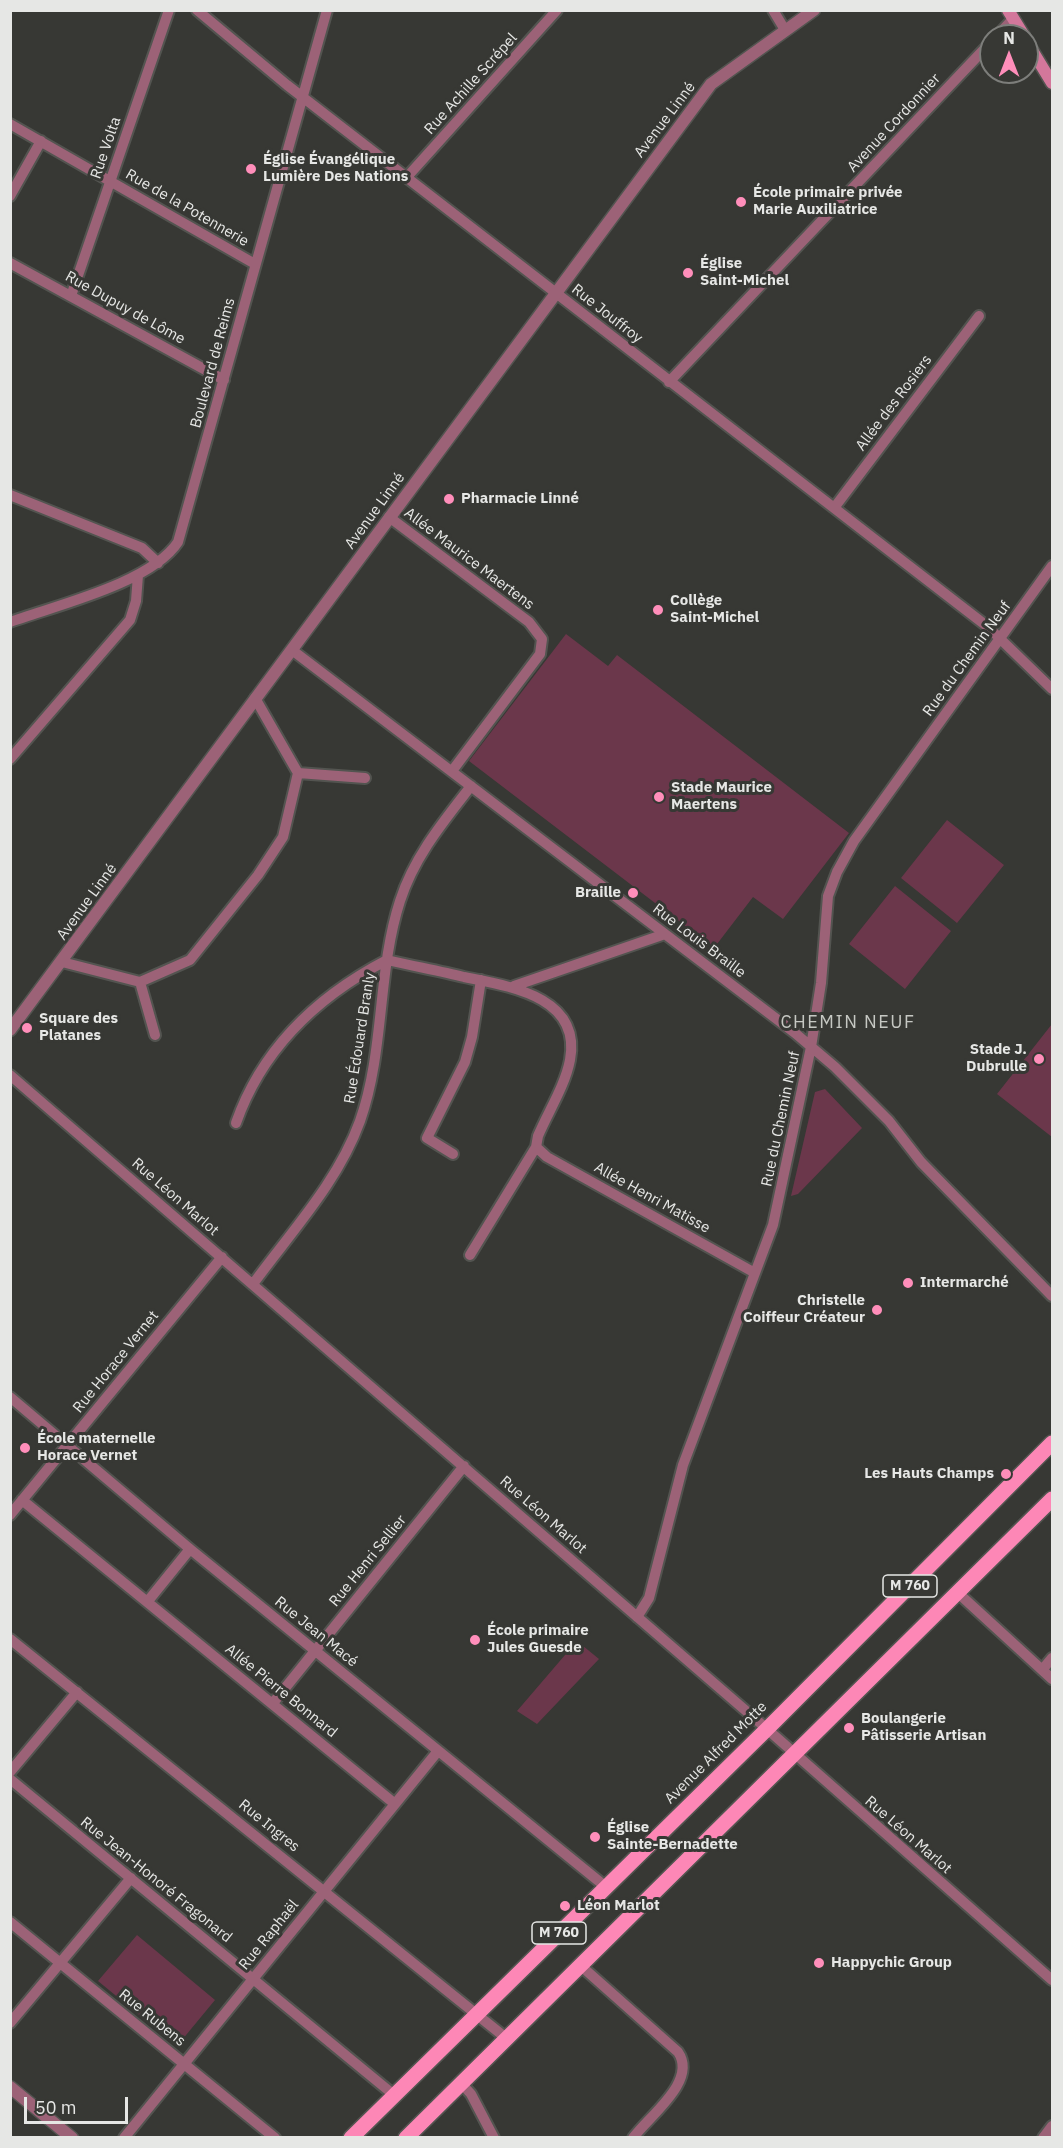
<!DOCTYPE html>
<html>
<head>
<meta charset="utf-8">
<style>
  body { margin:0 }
  #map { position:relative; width:1063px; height:2148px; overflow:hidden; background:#373834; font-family:"IBM Plex Sans",sans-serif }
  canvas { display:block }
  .frame { position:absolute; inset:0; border:12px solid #e6e7e5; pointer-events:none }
  .north { position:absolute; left:979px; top:24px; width:60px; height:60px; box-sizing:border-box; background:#373834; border:2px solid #7d7e7b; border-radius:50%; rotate:0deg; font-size:16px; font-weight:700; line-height:24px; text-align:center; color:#e6e7e5 }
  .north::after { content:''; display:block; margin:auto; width:21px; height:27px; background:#ff8eba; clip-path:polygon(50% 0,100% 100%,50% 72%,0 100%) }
  .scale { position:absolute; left:24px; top:2097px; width:104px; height:27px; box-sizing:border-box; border:3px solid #e6e7e5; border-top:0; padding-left:8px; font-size:18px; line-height:21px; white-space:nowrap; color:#e6e7e5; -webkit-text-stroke:4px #373834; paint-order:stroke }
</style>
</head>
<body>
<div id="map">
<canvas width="1063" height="2148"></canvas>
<div class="frame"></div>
<div class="north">N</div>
<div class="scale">50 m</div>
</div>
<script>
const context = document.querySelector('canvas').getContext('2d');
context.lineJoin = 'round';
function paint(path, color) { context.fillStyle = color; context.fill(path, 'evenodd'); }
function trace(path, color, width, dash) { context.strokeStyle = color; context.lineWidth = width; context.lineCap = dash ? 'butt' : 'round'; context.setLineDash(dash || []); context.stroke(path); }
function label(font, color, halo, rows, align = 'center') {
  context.font = font + ' "IBM Plex Sans",sans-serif'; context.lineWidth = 6; context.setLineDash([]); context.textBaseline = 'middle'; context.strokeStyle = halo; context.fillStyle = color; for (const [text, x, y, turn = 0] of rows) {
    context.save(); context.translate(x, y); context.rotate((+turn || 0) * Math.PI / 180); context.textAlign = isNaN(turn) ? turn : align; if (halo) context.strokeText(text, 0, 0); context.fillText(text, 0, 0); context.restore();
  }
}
const green = new Path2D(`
  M 566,634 L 608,666 L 617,655 L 849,833 L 783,919 L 753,897 L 714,948 L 469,761 Z
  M 947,820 L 1004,865 L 957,923 L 901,878 Z
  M 895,886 L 951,931 L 905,989 L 849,944 Z
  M 1052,1024 L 1052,1137 L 997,1094 Z
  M 825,1089 L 862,1128 L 798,1194 L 791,1196 L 815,1092 Z
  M 577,1641 L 599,1659 L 537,1724 L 517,1711 Z
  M 137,1935 L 215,2000 L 177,2046 L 98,1981 Z`);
const minor = new Path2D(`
  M 197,10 L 287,85 L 988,627 L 1052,689
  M 773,10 L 785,30
  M 997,36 L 1013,19
  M 10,124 L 255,264
  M 407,177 L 557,10
  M 10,196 L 41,141
  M 10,263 L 224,380
  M 71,296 L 169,10
  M 669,382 L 991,42
  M 10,495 L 142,548 L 158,563
  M 834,508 L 979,316
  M 389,517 L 529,622 L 542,639 L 540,654 L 452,771
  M 10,622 C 57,605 151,583 178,542 L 327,10
  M 292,650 L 795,1033 L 835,1067 L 889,1121 L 921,1162 L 1052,1296
  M 10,759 L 130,620 L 136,601 L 138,575
  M 298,773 L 365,778
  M 62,962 L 140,982 L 190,960 L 258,875 L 283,837 L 298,773 L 255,698
  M 140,982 L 155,1035
  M 514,986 L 665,934
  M 10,1075 L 767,1729 L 1052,1980
  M 236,1123 C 262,1049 318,996 387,960 C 413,966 439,971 464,977 C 508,986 582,996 570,1060 C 565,1086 548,1112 538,1136 L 536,1147 L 470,1255
  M 536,1147 L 547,1157 L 755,1273
  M 453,1154 L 427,1138 L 465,1062 L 472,1037 L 481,980
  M 253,1284 C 291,1232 338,1182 360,1121 C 385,1050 377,972 400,901 C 414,857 443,822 471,786
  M 10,1397 L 190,1549 L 606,1887
  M 22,1500 L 395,1804
  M 10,1515 L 222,1257
  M 957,1592 L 1052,1679
  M 148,1601 L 190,1549
  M 637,1617 L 649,1598 L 683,1465 L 773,1225 L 811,1047 L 821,983 L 828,896 L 837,872 L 854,841 L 1052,566
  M 10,1639 L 506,2038
  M 1042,1670 L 1052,1658
  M 273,1703 L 464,1466
  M 10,1772 L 77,1692
  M 10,1779 L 394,2095
  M 10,1922 L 275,2138
  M 580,1965 L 678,2052 C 698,2081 649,2116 633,2138
  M 10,2023 L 131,1878
  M 461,2083 L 471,2094 L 494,2138
  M 124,2138 L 438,1751
  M 1043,2138 L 1052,2126`);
const tertiary = new Path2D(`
  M 10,1030 L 711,84 L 814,10
  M 10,2087 L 72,2138`);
const secondary = new Path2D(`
  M 1008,10 L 1024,36
  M 1027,42 L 1052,83`);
const primary = new Path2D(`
  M 351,2138 L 767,1729 L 1052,1443
  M 406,2138 L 1052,1499`);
const markers = [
  [251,169,6,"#ff8eba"],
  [741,202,6,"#ff8eba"],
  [688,273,6,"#ff8eba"],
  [449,499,6,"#ff8eba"],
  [658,610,6,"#ff8eba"],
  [659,797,6,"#ff8eba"],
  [633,893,6,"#ff8eba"],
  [27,1028,6,"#ff8eba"],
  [1039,1059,6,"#ff8eba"],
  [908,1283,6,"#ff8eba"],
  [877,1310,6,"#ff8eba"],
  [25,1448,6,"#ff8eba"],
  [1006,1474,6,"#ff8eba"],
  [475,1640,6,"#ff8eba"],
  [849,1728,6,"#ff8eba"],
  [595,1837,6,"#ff8eba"],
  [565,1906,6,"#ff8eba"],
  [819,1963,6,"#ff8eba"]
];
const shields = [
  [910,1586,54],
  [559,1933,54]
];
const shieldNames = [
  ["M 760",910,1586],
  ["M 760",559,1933]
];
const streetNames = [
  ["Rue Achille Scrépel",471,84,-48],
  ["Avenue Linné",665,120,-53],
  ["Avenue Cordonnier",894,123,-47],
  ["Rue Volta",106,148,-71],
  ["Rue de la Potennerie",187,208,30],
  ["Rue Dupuy de Lôme",125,308,29],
  ["Rue Jouffroy",607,314,38],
  ["Boulevard de Reims",213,363,-75],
  ["Allée des Rosiers",894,403,-53],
  ["Avenue Linné",375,511,-54],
  ["Allée Maurice Maertens",469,559,37],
  ["Rue du Chemin Neuf",967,659,-54],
  ["Avenue Linné",87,902,-54],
  ["Rue Louis Braille",699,941,37],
  ["Rue Édouard Branly",360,1038,-81],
  ["Rue du Chemin Neuf",781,1119,-78],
  ["Rue Léon Marlot",175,1197,41],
  ["Allée Henri Matisse",652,1198,29],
  ["Rue Horace Vernet",116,1362,-51],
  ["Rue Léon Marlot",543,1515,41],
  ["Rue Henri Sellier",368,1561,-51],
  ["Rue Jean Macé",316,1632,39],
  ["Allée Pierre Bonnard",281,1691,39],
  ["Avenue Alfred Motte",716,1753,-45],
  ["Rue Ingres",269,1826,39],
  ["Rue Léon Marlot",908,1835,41],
  ["Rue Jean-Honoré Fragonard",156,1880,39],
  ["Rue Raphaël",269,1935,-51],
  ["Rue Rubens",152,2018,39]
];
const poiNames = [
  ["Église Évangélique",263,160],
  ["Lumière Des Nations",263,177],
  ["École primaire privée",753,193],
  ["Marie Auxiliatrice",753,210],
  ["Église",700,264],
  ["Saint-Michel",700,281],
  ["Pharmacie Linné",461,499],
  ["Collège",670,601],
  ["Saint-Michel",670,618],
  ["Stade Maurice",671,788],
  ["Maertens",671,805],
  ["Braille",621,893,"right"],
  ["Square des",39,1019],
  ["Platanes",39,1036],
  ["Stade J.",1027,1050,"right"],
  ["Dubrulle",1027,1067,"right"],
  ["Intermarché",920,1283],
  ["Christelle",865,1301,"right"],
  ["Coiffeur Créateur",865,1318,"right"],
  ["École maternelle",37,1439],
  ["Horace Vernet",37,1456],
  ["Les Hauts Champs",994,1474,"right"],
  ["École primaire",487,1631],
  ["Jules Guesde",487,1648],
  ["Boulangerie",861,1719],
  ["Pâtisserie Artisan",861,1736],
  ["Église",607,1828],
  ["Sainte-Bernadette",607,1845],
  ["Léon Marlot",577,1906],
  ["Happychic Group",831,1963]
];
const quarterNames = [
  ["CHEMIN NEUF",848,1023]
];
paint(green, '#6b374b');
trace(minor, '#535450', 14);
trace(tertiary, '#535450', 15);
trace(secondary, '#535450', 15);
trace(primary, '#535450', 18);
trace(minor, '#9c6277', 10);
trace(tertiary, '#9c6277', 12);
trace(secondary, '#d3779b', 12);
trace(primary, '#fd87b6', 15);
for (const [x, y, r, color] of markers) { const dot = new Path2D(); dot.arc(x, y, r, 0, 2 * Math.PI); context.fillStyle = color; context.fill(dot); trace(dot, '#373834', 2); }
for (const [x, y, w] of shields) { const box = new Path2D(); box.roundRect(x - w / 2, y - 11, w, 22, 4.5); context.fillStyle = '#373834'; context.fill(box); trace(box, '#e6e7e5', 1.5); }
label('bold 14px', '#e6e7e5', null, shieldNames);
label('15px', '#e6e7e5', '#373834', streetNames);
label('bold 15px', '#e6e7e5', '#373834', poiNames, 'left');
context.letterSpacing = '1.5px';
label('18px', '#c6c8c3', '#373834', quarterNames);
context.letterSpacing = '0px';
</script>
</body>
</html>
